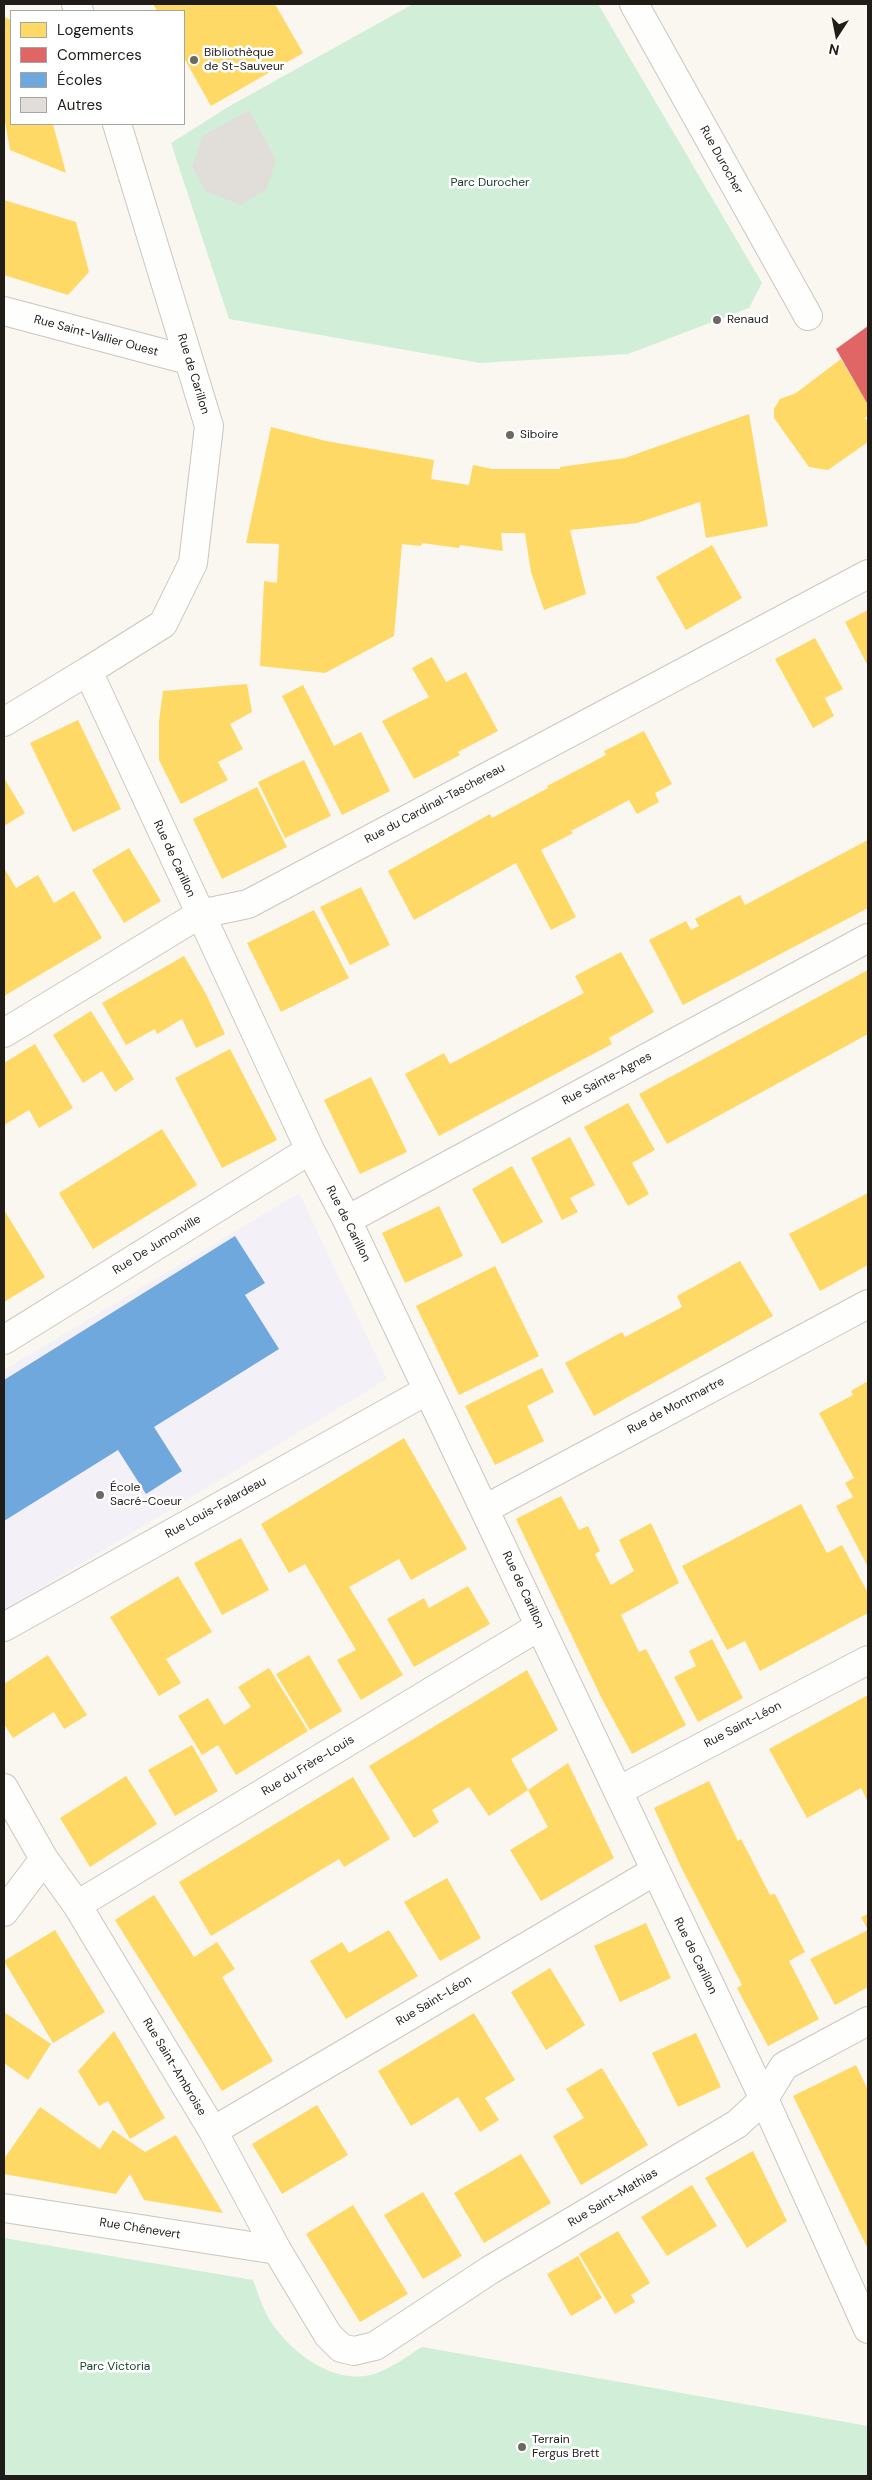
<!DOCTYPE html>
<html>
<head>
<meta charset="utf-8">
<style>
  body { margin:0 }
  #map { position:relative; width:872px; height:2480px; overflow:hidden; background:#faf6f0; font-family:"DM Sans",sans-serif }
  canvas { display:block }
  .frame { position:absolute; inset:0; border:5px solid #201d19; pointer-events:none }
  .legend { position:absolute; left:10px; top:10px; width:175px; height:115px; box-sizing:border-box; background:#fff; border:1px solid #a6a5a3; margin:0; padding:6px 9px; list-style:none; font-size:15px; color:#201d19 }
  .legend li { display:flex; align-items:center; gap:10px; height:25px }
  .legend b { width:25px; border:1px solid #a6a5a3 }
  .north { position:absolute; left:812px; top:10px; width:50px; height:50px; -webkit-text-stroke:4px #fff; paint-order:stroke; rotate:191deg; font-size:14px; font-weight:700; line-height:20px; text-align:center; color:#201d19 }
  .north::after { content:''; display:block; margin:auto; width:18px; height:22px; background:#201d19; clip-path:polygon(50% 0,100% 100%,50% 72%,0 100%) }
</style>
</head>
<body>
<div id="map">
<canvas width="872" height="2480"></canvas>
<div class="frame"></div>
<ul class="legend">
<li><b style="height:14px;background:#ffd966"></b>Logements</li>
<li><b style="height:14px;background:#e06666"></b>Commerces</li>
<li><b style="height:14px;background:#6fa8dc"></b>Écoles</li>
<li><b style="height:14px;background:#e1ded9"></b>Autres</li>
</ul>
<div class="north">N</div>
</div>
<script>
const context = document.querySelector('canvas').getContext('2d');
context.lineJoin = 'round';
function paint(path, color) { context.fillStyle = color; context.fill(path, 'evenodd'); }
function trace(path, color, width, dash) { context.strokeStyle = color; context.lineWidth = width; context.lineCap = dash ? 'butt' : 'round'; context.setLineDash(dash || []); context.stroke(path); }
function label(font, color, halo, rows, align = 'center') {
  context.font = font + ' "DM Sans",sans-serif'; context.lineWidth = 5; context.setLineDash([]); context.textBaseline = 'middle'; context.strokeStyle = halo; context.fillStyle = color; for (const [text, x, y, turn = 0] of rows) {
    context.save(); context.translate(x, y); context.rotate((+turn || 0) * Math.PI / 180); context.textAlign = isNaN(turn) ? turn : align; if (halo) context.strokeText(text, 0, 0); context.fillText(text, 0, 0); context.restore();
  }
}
const education = new Path2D(`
  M 299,1193 L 387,1379 L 4,1610 L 4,1370 Z`);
const green = new Path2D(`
  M 413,4 L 598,4 L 762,283 L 749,308 L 628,354 L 480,363 L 229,319 L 171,143 L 228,107 Z
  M 4,2238 L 253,2280 C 258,2293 263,2310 271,2322 C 294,2356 340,2390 382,2371 C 396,2365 409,2355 422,2347 L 868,2426 L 868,2476 L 4,2476 Z`);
const homes = new Path2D(`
  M 153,4 L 275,4 L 303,53 L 211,106 L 184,58 L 184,11 L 157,11 Z
  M 4,17 L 11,20 L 11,124 L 53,124 L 66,173 L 10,150 L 4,116 Z
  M 4,200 L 76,222 L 89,272 L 68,295 L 4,275 Z
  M 841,359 L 868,405 L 868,415 L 865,418 L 868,422 L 868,442 L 828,470 L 809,467 L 774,418 L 774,409 L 780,399 L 796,393 Z
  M 749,414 L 768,526 L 706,538 L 700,502 L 637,523 L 570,530 L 586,594 L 544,610 L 531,572 L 525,533 L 501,533 L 503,551 L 460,545 L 459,548 L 422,543 L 421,546 L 402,544 L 394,636 L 325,673 L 260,666 L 264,581 L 277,583 L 279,544 L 246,543 L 271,427 L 326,441 L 434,460 L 431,479 L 469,485 L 473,465 L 492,469 L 560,469 L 560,467 L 625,458 Z
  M 712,545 L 742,598 L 686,630 L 656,577 Z
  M 868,610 L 868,666 L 845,622 Z
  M 815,638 L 843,689 L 825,698 L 834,716 L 813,728 L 775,659 Z
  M 432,657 L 446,682 L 466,672 L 498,731 L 458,752 L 460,755 L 414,779 L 382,721 L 429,697 L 412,668 Z
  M 247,684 L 252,712 L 230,724 L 243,749 L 218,762 L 228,780 L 181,804 L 159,760 L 159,721 L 163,691 Z
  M 303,685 L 334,746 L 361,732 L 390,791 L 342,815 L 282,696 Z
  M 78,720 L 121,809 L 73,832 L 30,743 Z
  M 644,731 L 672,784 L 655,793 L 659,802 L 637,814 L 629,800 L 571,831 L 573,833 L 541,850 L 576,917 L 551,930 L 516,863 L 414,920 L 388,871 L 490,814 L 492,818 L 548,788 L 547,786 L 606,755 L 604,751 Z
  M 304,760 L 331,816 L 285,838 L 258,782 Z
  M 4,778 L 25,813 L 4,826 Z
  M 257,787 L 287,847 L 222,879 L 193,819 Z
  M 868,840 L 868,908 L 683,1005 L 649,940 L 686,921 L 691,930 L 699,926 L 695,919 L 740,895 L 745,905 Z
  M 129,848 L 161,901 L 124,923 L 92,870 Z
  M 4,868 L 16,888 L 38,875 L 54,903 L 74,891 L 102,938 L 4,996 Z
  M 361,887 L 390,945 L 350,965 L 320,907 Z
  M 314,910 L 349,978 L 281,1012 L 247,943 Z
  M 621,952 L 654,1012 L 609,1038 L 612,1044 L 439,1136 L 405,1074 L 444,1053 L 450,1064 L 584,993 L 575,976 Z
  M 184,956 L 206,994 L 225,1034 L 196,1048 L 182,1019 L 157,1034 L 155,1029 L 126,1045 L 102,1003 Z
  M 868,970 L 868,1034 L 667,1144 L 639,1094 Z
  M 91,1011 L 134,1079 L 115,1092 L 102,1071 L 83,1083 L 53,1035 Z
  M 35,1044 L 73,1108 L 39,1128 L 29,1110 L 4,1125 L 4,1063 Z
  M 230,1049 L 277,1140 L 222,1168 L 175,1078 Z
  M 371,1077 L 407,1152 L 360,1174 L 324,1100 Z
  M 628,1103 L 655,1150 L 632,1163 L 649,1194 L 628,1206 L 584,1127 Z
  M 162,1129 L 197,1185 L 93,1249 L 59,1193 Z
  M 570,1137 L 595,1185 L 570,1198 L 578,1212 L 562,1220 L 531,1158 Z
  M 512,1166 L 543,1222 L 502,1244 L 472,1189 Z
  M 868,1193 L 868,1265 L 820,1291 L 789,1234 Z
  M 439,1206 L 463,1256 L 405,1283 L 382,1233 Z
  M 4,1210 L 45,1277 L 4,1302 Z
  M 740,1261 L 773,1316 L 594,1416 L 565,1363 L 622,1332 L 625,1337 L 682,1307 L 677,1296 Z
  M 495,1266 L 539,1356 L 459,1395 L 416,1306 Z
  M 542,1368 L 554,1392 L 527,1406 L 544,1441 L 495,1465 L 465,1406 Z
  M 868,1381 L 868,1567 L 836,1506 L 853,1497 L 845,1483 L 854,1478 L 819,1413 L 853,1395 L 851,1391 Z
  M 404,1438 L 467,1549 L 411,1580 L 399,1559 L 349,1587 L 403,1675 L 361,1700 L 337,1660 L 356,1650 L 305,1564 L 289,1573 L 261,1524 Z
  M 561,1496 L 579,1530 L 588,1526 L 600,1551 L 595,1554 L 611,1585 L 634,1571 L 619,1540 L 651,1523 L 679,1583 L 621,1615 L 639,1652 L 646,1649 L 686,1725 L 632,1754 L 602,1699 L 516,1519 Z
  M 801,1504 L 827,1553 L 842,1545 L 868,1593 L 868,1613 L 760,1671 L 745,1641 L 727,1650 L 682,1566 Z
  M 241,1538 L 269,1590 L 222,1615 L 194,1563 Z
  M 178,1576 L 212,1632 L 166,1659 L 181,1683 L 159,1696 L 110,1617 Z
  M 468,1586 L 490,1624 L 414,1667 L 387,1619 L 424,1598 L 429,1608 Z
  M 712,1639 L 743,1698 L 698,1722 L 674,1677 L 696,1666 L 689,1651 Z
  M 48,1655 L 87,1715 L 64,1729 L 54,1712 L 13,1738 L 4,1724 L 4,1684 Z
  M 309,1655 L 342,1711 L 310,1730 L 276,1674 Z
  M 269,1668 L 308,1731 L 236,1775 L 218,1745 L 202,1755 L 178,1716 L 208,1698 L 224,1725 L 251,1707 L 238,1687 Z
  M 527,1670 L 558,1730 L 511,1759 L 528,1790 L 489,1816 L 469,1787 L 432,1810 L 439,1822 L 414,1838 L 369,1766 Z
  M 868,1695 L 868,1802 L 861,1788 L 807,1818 L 769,1749 Z
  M 192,1745 L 218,1791 L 175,1816 L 148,1770 Z
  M 568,1763 L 614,1858 L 541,1901 L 510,1850 L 548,1827 L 528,1790 Z
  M 126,1776 L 157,1824 L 90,1867 L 60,1818 Z
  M 353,1777 L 390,1839 L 344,1867 L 339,1859 L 211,1936 L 179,1882 Z
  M 709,1781 L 738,1841 L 741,1839 L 770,1895 L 775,1894 L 805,1952 L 789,1961 L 819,2019 L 768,2046 L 737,1988 L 742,1985 L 682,1869 L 654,1808 Z
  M 447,1878 L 481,1938 L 440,1961 L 404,1902 Z
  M 154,1895 L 194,1957 L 217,1942 L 235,1969 L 222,1977 L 273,2061 L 222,2091 L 115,1920 Z
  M 868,1914 L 868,1987 L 835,2005 L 810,1959 L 868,1930 L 861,1917 Z
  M 646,1923 L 671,1978 L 620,2002 L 594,1946 Z
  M 55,1930 L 105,2012 L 53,2043 L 4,1961 Z
  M 389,1930 L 418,1976 L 346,2019 L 310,1961 L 342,1942 L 349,1953 Z
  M 550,1968 L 585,2025 L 546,2050 L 511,1992 Z
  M 4,2012 L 51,2044 L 28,2080 L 4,2063 Z
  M 474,2013 L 515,2080 L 485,2098 L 499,2120 L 480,2132 L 458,2097 L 411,2126 L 378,2071 Z
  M 114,2031 L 165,2118 L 130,2139 L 108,2101 L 99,2106 L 78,2071 Z
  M 696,2033 L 721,2087 L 678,2107 L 652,2053 Z
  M 856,2065 L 868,2090 L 868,2249 L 793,2096 Z
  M 602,2068 L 648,2145 L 581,2185 L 553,2136 L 584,2118 L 566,2089 Z
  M 317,2105 L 348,2155 L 282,2194 L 252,2144 Z
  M 40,2107 L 100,2149 L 113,2130 L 145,2152 L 176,2135 L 223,2213 L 144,2200 L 130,2174 L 116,2194 L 4,2174 L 4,2159 Z
  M 753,2151 L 787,2221 L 747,2248 L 705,2178 Z
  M 521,2154 L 551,2203 L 484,2243 L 454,2193 Z
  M 692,2185 L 717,2226 L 667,2256 L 641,2217 Z
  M 423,2192 L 462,2256 L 423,2279 L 384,2215 Z
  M 353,2205 L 408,2294 L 360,2322 L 306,2234 Z
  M 618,2231 L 650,2283 L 631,2295 L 635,2302 L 615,2314 L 579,2254 Z
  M 578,2256 L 602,2298 L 571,2316 L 547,2274 Z`);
const shops = new Path2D(`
  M 868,326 L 868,405 L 836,349 Z`);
const schools = new Path2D(`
  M 235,1236 L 265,1283 L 245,1295 L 279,1349 L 154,1427 L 182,1471 L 146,1494 L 118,1450 L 4,1521 L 4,1380 Z`);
const building = new Path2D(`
  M 249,110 L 276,160 L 267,189 L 241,205 L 205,191 L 192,167 L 202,136 Z`);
const minor = new Path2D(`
  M 76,4 L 79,11
  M 634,4 L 808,316
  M 117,124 L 209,426 L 193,563 L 163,624 L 88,671 L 310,1150 L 347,1220 L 764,2099 L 868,2329
  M 4,722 L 88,671
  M 4,1033 L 200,914 L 248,904 L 868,574
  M 347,1220 L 868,938
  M 4,1340 L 310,1150
  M 485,1509 L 868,1304
  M 4,1627 L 428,1390
  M 4,1788 L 44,1859 L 77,1905 L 213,2131 L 277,2250 L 328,2335 L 341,2348 L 354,2351 L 375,2346 L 490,2270 L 737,2124 L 764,2099 L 784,2066 L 868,2021
  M 618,1791 L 868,1660
  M 77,1905 L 540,1626
  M 4,1912 L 44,1859
  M 213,2131 L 655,1871
  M 4,2208 L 277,2250`);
const tertiary = new Path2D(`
  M 4,311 L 188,360`);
const markers = [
  [194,60,5,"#6c6964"],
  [717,320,5,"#6c6964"],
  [510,435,5,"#6c6964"],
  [100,1495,5,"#6c6964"],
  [522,2447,5,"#6c6964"]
];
const poiNames = [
  ["Bibliothèque",204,53],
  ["de St-Sauveur",204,67],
  ["Renaud",727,320],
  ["Siboire",520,435],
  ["École",110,1488],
  ["Sacré-Coeur",110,1502],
  ["Terrain",532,2440],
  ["Fergus Brett",532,2454]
];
const streetNames = [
  ["Rue Durocher",721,160,61],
  ["Rue Saint-Vallier Ouest",96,336,15],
  ["Rue de Carillon",193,374,73],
  ["Rue du Cardinal-Taschereau",435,804,-28],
  ["Rue de Carillon",174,859,65],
  ["Rue Sainte-Agnes",607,1079,-28],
  ["Rue de Carillon",348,1224,63],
  ["Rue De Jumonville",157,1245,-32],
  ["Rue de Montmartre",676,1406,-28],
  ["Rue Louis-Falardeau",216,1508,-29],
  ["Rue de Carillon",523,1590,65],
  ["Rue Saint-Léon",743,1725,-28],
  ["Rue du Frère-Louis",308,1766,-31],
  ["Rue de Carillon",695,1956,64],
  ["Rue Saint-Léon",434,2001,-31],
  ["Rue Saint-Ambroise",174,2067,59],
  ["Rue Saint-Mathias",613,2198,-31],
  ["Rue Chênevert",140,2229,9]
];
const parkNames = [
  ["Parc Durocher",490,183],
  ["Parc Victoria",115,2367]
];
paint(education, '#f4f0f7');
paint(green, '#d1efd8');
paint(homes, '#ffd966');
paint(shops, '#e06666');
paint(schools, '#6fa8dc');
paint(building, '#e1ded9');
trace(minor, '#cac6c1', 30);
trace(tertiary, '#cac6c1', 30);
trace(minor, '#fefefd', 28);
trace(tertiary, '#fefefd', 28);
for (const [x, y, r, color] of markers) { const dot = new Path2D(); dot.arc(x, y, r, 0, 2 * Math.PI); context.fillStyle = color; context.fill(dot); trace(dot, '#fff', 2); }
label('12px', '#201d19', '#fff', poiNames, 'left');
label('12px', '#201d19', '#fff', streetNames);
label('12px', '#124229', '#fff', parkNames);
</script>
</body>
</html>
